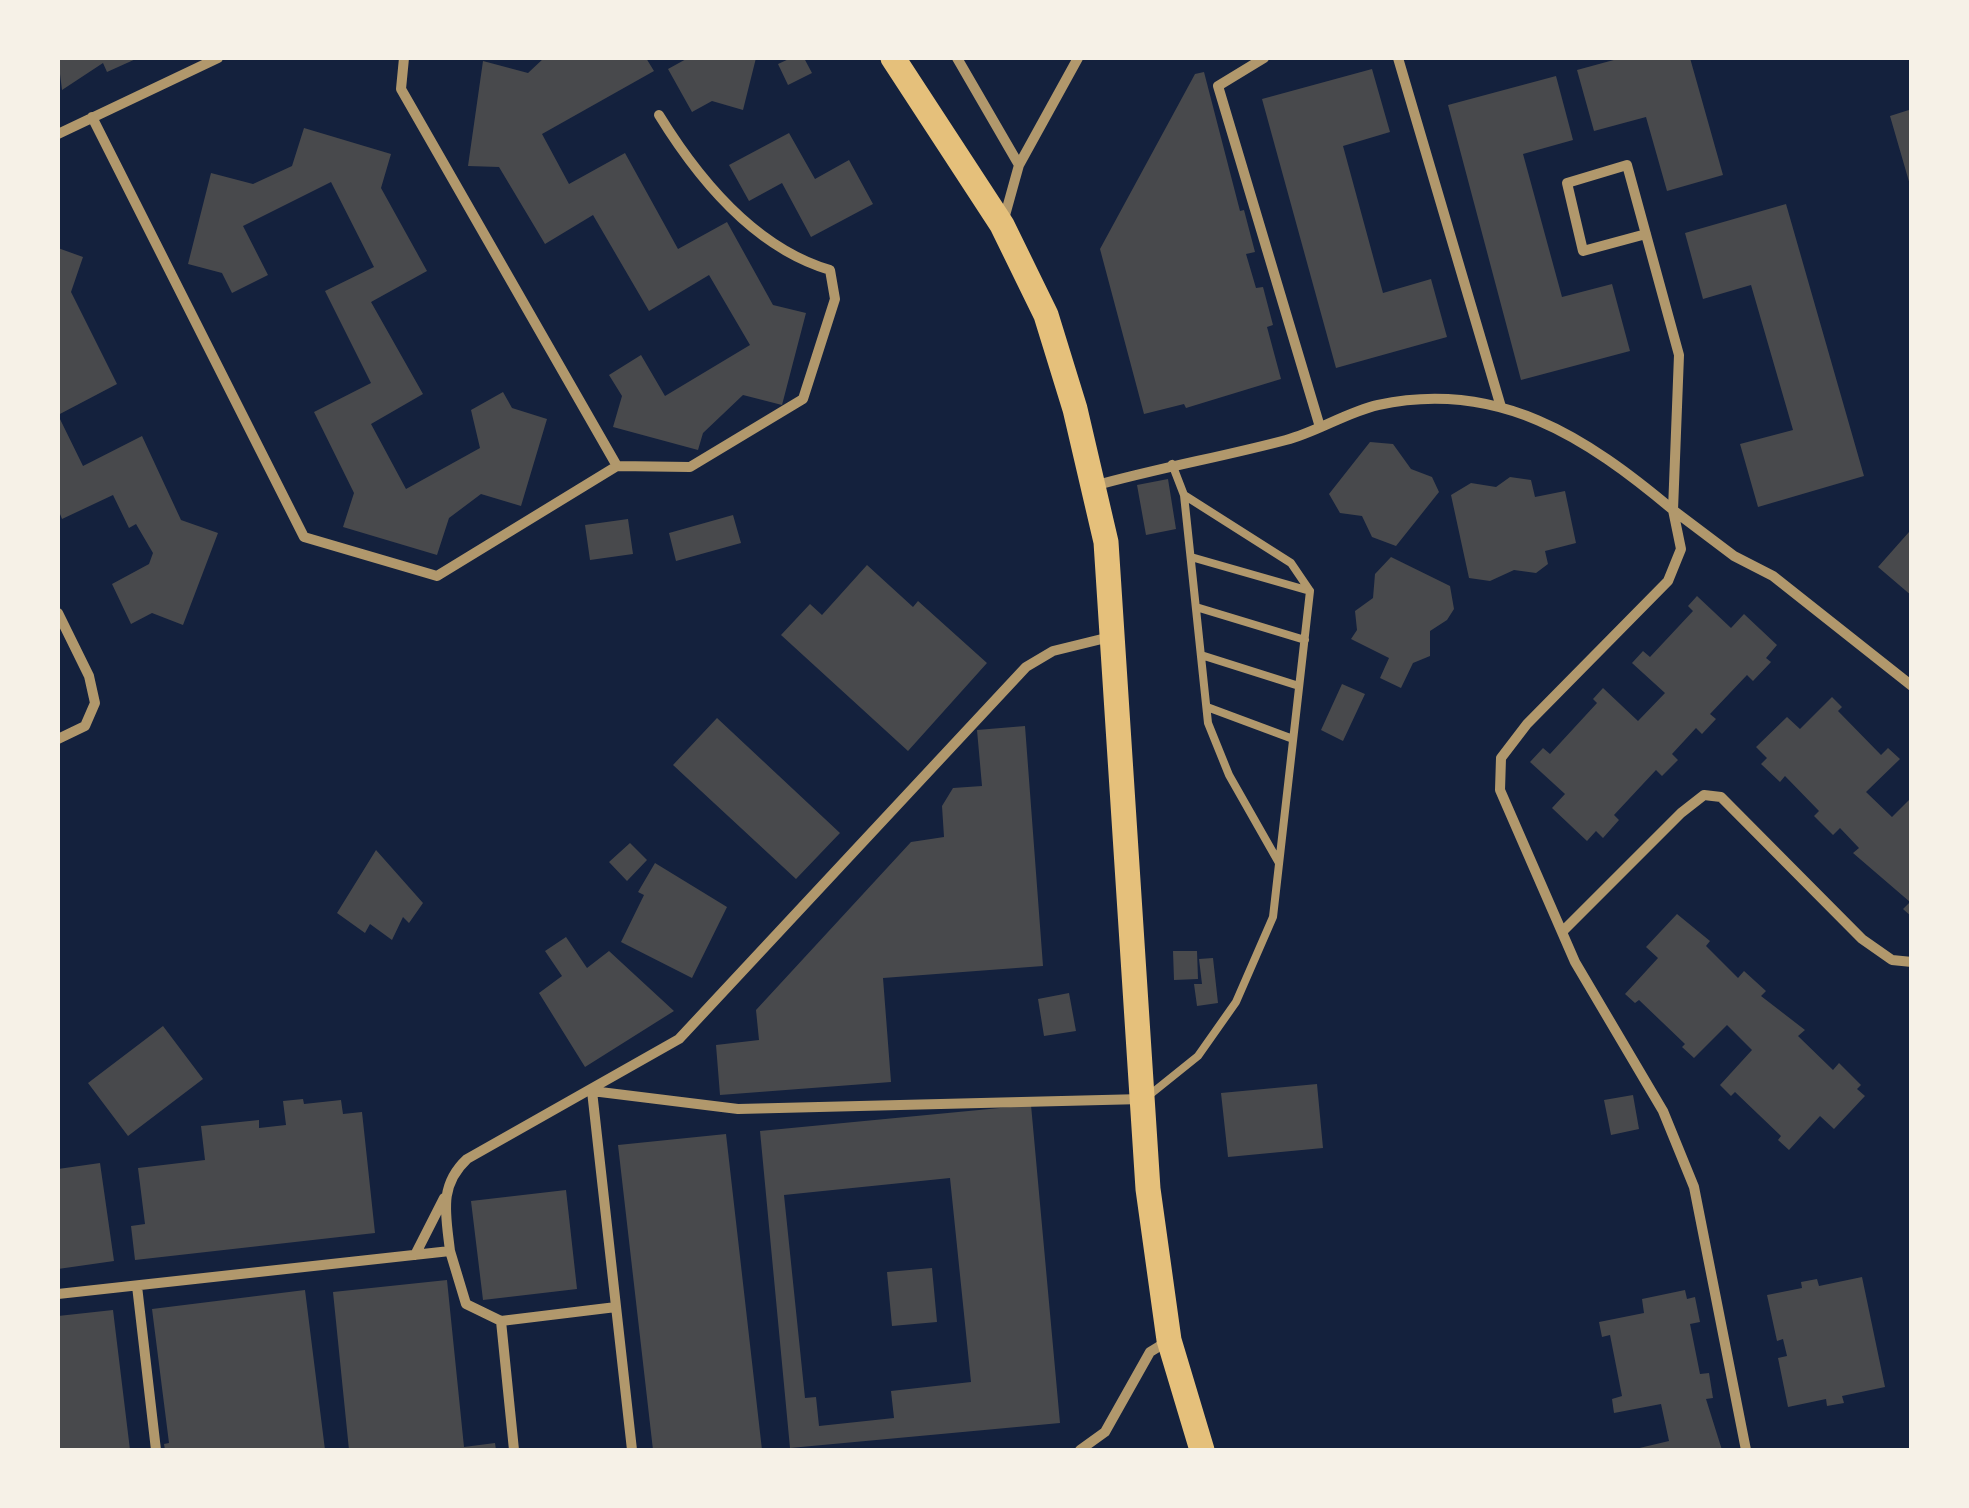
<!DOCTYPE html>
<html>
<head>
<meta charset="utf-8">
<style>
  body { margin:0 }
  #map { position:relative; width:1969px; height:1508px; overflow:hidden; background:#14213d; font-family:Spectral,serif }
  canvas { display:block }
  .frame { position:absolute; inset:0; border:60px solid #f6f1e7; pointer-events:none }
</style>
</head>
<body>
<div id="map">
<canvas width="1969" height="1508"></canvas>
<div class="frame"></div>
</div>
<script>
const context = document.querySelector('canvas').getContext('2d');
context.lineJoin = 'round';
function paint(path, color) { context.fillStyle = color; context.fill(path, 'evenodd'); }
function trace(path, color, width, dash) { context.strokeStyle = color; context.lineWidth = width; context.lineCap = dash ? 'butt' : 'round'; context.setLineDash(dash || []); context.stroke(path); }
const building = new Path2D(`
  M 58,58 L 138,58 L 107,72 L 103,63 L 62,90 Z
  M 544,58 L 646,58 L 654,71 L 542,134 L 569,184 L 625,153 L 678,249 L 727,222 L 773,305 L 806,313 L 782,405 L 743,395 L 703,433 L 698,450 L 613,427 L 622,396 L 609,375 L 641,355 L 665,396 L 750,345 L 709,275 L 649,311 L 593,215 L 545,244 L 499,167 L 468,166 L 483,61 L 528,73 Z
  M 688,58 L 756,58 L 743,110 L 712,101 L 692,112 L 668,69 Z
  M 791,58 L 804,58 L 812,73 L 788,85 L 778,64 Z
  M 1621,58 L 1690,58 L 1723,175 L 1667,191 L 1646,117 L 1594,131 L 1577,70 Z
  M 1372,69 L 1390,132 L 1343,146 L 1383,293 L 1431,279 L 1447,337 L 1336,368 L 1262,99 Z
  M 1204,72 L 1240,211 L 1244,210 L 1255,252 L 1246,254 L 1256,288 L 1263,287 L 1273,325 L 1267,327 L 1281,379 L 1186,408 L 1184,404 L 1144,414 L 1100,249 L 1195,74 Z
  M 1556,76 L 1573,140 L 1523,154 L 1562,297 L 1612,284 L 1630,351 L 1521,380 L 1448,105 Z
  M 1912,109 L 1912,185 L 1910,185 L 1890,116 Z
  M 304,128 L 391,154 L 381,188 L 427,271 L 371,302 L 423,394 L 371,424 L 406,489 L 480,448 L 471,410 L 503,392 L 512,408 L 547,419 L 521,506 L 481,494 L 449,518 L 437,555 L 343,527 L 354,493 L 314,412 L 371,383 L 325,291 L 374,267 L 331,182 L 243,226 L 268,275 L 232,293 L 222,273 L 188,264 L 211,173 L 253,184 L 292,166 Z
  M 789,133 L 815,179 L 849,160 L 873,204 L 811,237 L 782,183 L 749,201 L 729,165 Z
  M 1786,204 L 1864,476 L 1758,507 L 1740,444 L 1793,430 L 1751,285 L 1703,299 L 1685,233 Z
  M 58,248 L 83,257 L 71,292 L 117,384 L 58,415 L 83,466 L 142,436 L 181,520 L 218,533 L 183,625 L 152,613 L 131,624 L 112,584 L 149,564 L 153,553 L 136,524 L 129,528 L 113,495 L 62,519 L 58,509 Z
  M 1370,442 L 1393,444 L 1411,469 L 1432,477 L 1439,492 L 1396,546 L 1372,537 L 1362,516 L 1340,513 L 1329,494 Z
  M 1510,477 L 1531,480 L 1535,497 L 1565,491 L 1576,543 L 1545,551 L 1548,564 L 1536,573 L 1514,570 L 1490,581 L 1469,578 L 1451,495 L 1471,483 L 1496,487 Z
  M 1168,479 L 1176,529 L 1146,535 L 1137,485 Z
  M 733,515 L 741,543 L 676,561 L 669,533 Z
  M 628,519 L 633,554 L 590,560 L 585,525 Z
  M 1909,532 L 1912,534 L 1912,596 L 1878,567 Z
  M 1391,557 L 1450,586 L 1454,609 L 1447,620 L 1430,631 L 1430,656 L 1413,663 L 1401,688 L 1380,678 L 1389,658 L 1351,639 L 1357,630 L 1355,611 L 1373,598 L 1375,574 Z
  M 867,565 L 913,607 L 918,601 L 987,663 L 908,751 L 781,635 L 810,604 L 822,615 Z
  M 1697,596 L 1731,628 L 1744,614 L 1777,645 L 1766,658 L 1771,662 L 1753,681 L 1747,675 L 1710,714 L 1716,719 L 1702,734 L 1696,728 L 1672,754 L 1678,760 L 1662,776 L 1656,770 L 1614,815 L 1619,820 L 1603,838 L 1596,831 L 1587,841 L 1552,808 L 1565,794 L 1530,762 L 1543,748 L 1550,754 L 1597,703 L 1593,699 L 1603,688 L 1638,721 L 1665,693 L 1632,663 L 1643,651 L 1650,657 L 1693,611 L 1688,606 Z
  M 1342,684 L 1365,694 L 1343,741 L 1321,730 Z
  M 1832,697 L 1842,707 L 1838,711 L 1881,755 L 1888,748 L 1900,759 L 1866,792 L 1892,817 L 1912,797 L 1912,917 L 1903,909 L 1910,902 L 1853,853 L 1859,848 L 1840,828 L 1833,835 L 1814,816 L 1819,811 L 1785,776 L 1780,782 L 1761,764 L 1767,758 L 1756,747 L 1787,717 L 1800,729 Z
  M 717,718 L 840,833 L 796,879 L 673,765 Z
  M 1025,726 L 1043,966 L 883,978 L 891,1082 L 720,1095 L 716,1045 L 759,1040 L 756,1010 L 911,842 L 944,837 L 942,806 L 953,788 L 982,786 L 977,730 Z
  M 630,843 L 647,860 L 627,881 L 609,862 Z
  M 376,850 L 423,903 L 409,923 L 403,917 L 392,940 L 370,924 L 365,933 L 337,913 Z
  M 655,863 L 727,907 L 692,978 L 621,942 L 644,895 L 638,892 Z
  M 1677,914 L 1710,941 L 1706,946 L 1738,978 L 1744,971 L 1766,991 L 1761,996 L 1805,1030 L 1798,1036 L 1833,1070 L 1839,1063 L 1861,1085 L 1857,1089 L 1865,1096 L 1834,1129 L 1820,1116 L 1789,1150 L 1778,1140 L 1781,1136 L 1735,1092 L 1731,1096 L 1720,1085 L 1752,1050 L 1727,1025 L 1694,1058 L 1682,1047 L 1685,1044 L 1639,1000 L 1635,1003 L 1625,994 L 1658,958 L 1646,947 Z
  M 566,937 L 587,968 L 609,951 L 674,1011 L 585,1067 L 539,993 L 562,976 L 545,951 Z
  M 1173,951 L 1197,951 L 1198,979 L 1174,980 Z
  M 1213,958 L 1218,1003 L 1197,1006 L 1194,984 L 1202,984 L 1199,959 Z
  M 1069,993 L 1076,1031 L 1044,1036 L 1038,999 Z
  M 163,1026 L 203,1079 L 128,1136 L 88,1083 Z
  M 1317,1084 L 1323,1148 L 1228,1157 L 1221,1093 Z
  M 1633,1095 L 1639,1129 L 1611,1135 L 1604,1100 Z
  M 303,1099 L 304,1104 L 341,1100 L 343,1114 L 362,1112 L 375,1233 L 135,1260 L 131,1226 L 145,1224 L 138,1168 L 205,1160 L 201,1126 L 259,1120 L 259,1128 L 286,1125 L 283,1101 Z
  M 1031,1105 L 1060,1423 L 790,1448 L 760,1131 ZM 950,1178 L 971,1382 L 891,1391 L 894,1418 L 819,1426 L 816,1397 L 805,1398 L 784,1195 Z
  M 726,1134 L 762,1450 L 653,1450 L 618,1145 Z
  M 100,1163 L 114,1261 L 58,1269 L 58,1169 Z
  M 566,1190 L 577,1289 L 483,1300 L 471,1201 Z
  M 932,1268 L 937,1322 L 892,1326 L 887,1272 Z
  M 1862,1277 L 1885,1387 L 1842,1396 L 1844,1403 L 1827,1406 L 1826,1399 L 1788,1407 L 1778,1358 L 1787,1356 L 1783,1339 L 1777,1341 L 1767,1295 L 1802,1288 L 1801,1282 L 1817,1279 L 1819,1286 Z
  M 447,1280 L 464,1447 L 495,1443 L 496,1450 L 349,1450 L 333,1292 Z
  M 305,1290 L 325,1450 L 165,1450 L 164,1444 L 169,1443 L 152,1309 Z
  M 1685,1290 L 1687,1299 L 1695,1297 L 1700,1322 L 1690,1324 L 1700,1374 L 1709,1373 L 1713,1398 L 1706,1399 L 1722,1450 L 1631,1450 L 1669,1441 L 1661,1404 L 1614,1413 L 1612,1399 L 1622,1396 L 1610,1335 L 1602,1337 L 1599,1322 L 1644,1313 L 1642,1299 Z
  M 113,1310 L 130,1450 L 58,1450 L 58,1316 Z`);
const service = new Path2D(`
  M 1184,495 L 1208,723 L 1229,775 L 1279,863
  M 1191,557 L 1310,591
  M 1196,607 L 1305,640
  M 1201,655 L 1299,686
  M 1207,707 L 1293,739
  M 1147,1097 L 1198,1056 L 1236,1002 L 1273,917 L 1310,591 L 1291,563 L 1184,495 L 1172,464`);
const minor = new Path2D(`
  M 404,58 L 401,89 L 617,466 L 690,467 L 803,399 L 835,299 L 830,270 C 755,248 699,180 659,115
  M 957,58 L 1019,165
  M 1264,58 L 1218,86 L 1320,427
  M 1398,58 L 1501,407
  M 92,117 L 304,537 L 437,576 L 617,466
  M 58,134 L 218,58
  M 1004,219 L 1019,165 L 1078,58
  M 1646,234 L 1583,251 L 1567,183 L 1627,165 L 1679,355 L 1673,510 L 1734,556 L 1773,576 L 1912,686
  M 1094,486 C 1158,468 1222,457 1286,440 C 1317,432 1347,412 1378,405 C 1498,379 1586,437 1673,510 L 1681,549 L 1668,581 L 1527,724 L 1501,758 L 1500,790 L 1575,962 L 1663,1111 L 1694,1187 L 1746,1450
  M 58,613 L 89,676 L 95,703 L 85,726 L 58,739
  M 1563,931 L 1681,813 L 1704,795 L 1721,797 L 1862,939 L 1892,960 L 1912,962
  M 450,1251 L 466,1304 L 501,1321
  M 415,1255 L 444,1198
  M 137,1286 L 156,1450
  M 58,1294 L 450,1251 C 446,1215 438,1186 467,1159 L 679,1039 L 1026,667 L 1053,651 L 1110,637
  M 514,1450 L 501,1321 L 616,1307
  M 632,1450 L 592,1091 L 738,1109 L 1143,1099
  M 1080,1450 L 1105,1432 L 1150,1352 L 1168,1341`);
const primary = new Path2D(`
  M 893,58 L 1002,225 L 1046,315 L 1075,409 L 1106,542 L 1148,1189 L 1169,1340 L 1202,1450`);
paint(building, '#48494c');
trace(service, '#b1986c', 8);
trace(minor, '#b1986c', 10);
trace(primary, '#e5c07b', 25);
</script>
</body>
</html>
